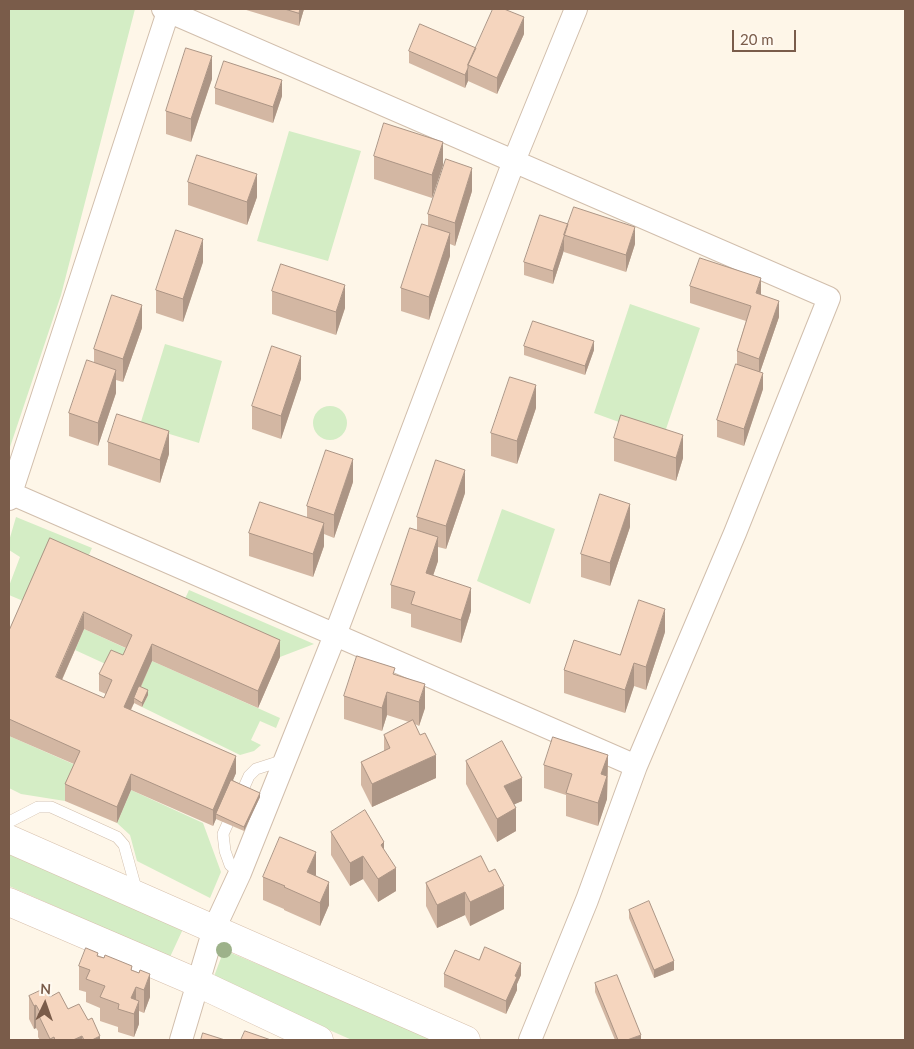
<!DOCTYPE html>
<html>
<head>
<meta charset="utf-8">
<style>
  body { margin:0 }
  #map { position:relative; width:914px; height:1049px; overflow:hidden; background:#fef6e8; font-family:Lato,sans-serif }
  canvas { display:block }
  .frame { position:absolute; inset:0; border:10px solid #7a5c4a; pointer-events:none }
  .north { position:absolute; left:20px; top:979px; width:50px; height:50px; -webkit-text-stroke:4px #fff9f0; paint-order:stroke; rotate:3deg; font-size:14px; font-weight:700; line-height:20px; text-align:center; color:#7a5c4a }
  .north::after { content:''; display:block; margin:auto; width:18px; height:22px; background:#7a5c4a; clip-path:polygon(50% 0,100% 100%,50% 72%,0 100%) }
  .scale { position:absolute; left:732px; top:30px; width:64px; height:22px; box-sizing:border-box; border:2px solid #7a5c4a; border-top:0; padding-left:6px; font-size:15px; line-height:18px; white-space:nowrap; color:#7a5c4a; -webkit-text-stroke:4px #fff9f0; paint-order:stroke }
</style>
</head>
<body>
<div id="map">
<canvas width="914" height="1049"></canvas>
<div class="frame"></div>
<div class="north">N</div>
<div class="scale">20 m</div>
</div>
<script>
const context = document.querySelector('canvas').getContext('2d');
context.lineJoin = 'round';
function paint(path, color) { context.fillStyle = color; context.fill(path, 'evenodd'); }
function trace(path, color, width, dash) { context.strokeStyle = color; context.lineWidth = width; context.lineCap = dash ? 'butt' : 'round'; context.setLineDash(dash || []); context.stroke(path); }
const green = new Path2D(`
  M 9,9 L 135,9 L 61,295 L 9,450 Z
  M 289,131 L 361,151 L 328,261 L 257,241 Z
  M 630,304 L 700,328 L 663,438 L 594,413 Z
  M 165,344 L 222,361 L 199,443 L 140,425 Z
  M313 423a17 17 0 1 1 34 0a17 17 0 1 1-34 0Z
  M 502,509 L 555,529 L 530,604 L 477,581 Z
  M 16,517 L 92,548 L 83,569 L 28,603 L 9,595 L 9,586 L 20,557 L 9,550 L 9,541 Z
  M 189,590 L 314,644 L 280,657 L 179,612 Z
  M 84,629 L 132,651 L 123,672 L 75,650 Z
  M 152,661 L 280,718 L 276,728 L 260,721 L 251,740 L 261,745 L 254,751 L 240,755 L 142,707 L 148,695 L 139,690 Z
  M 9,736 L 80,767 L 65,801 L 21,794 L 9,788 Z
  M 131,790 L 203,823 L 221,872 L 210,898 L 137,861 L 130,835 L 117,823 Z
  M 9,849 L 183,929 L 170,957 L 9,886 Z
  M 224,950 L 438,1040 L 352,1040 L 213,979 Z`);
const lane = new Path2D(`
  M 9,822 L 38,807 L 51,807 L 117,837 L 124,845 L 137,892
  M 240,873 L 230,865 L 225,851 L 223,834 L 249,776 L 256,769 L 284,760`);
const street = new Path2D(`
  M 163,9 L 829,298 L 735,533 L 636,766 L 587,900 L 530,1040
  M 10,493 L 636,766
  M 9,499 L 169,9
  M 181,1040 L 214,929 L 240,873 L 335,635 L 514,161 L 576,9`);
const secondary = new Path2D(`
  M 9,839 L 466,1040
  M 9,902 L 198,983 L 319,1040`);
const trees = [
  [224,950]
];
const wall = new Path2D(`
  M 243,9 L 304,9 L 299,26 Z
  M 524,34 L 497,94 L 468,81 L 465,88 L 409,63 L 409,51 L 476,48 Z
  M 212,79 L 191,142 L 166,134 L 166,111 Z
  M 215,88 L 282,96 L 273,123 L 215,104 Z
  M 374,156 L 443,165 L 432,198 L 374,179 Z
  M 188,182 L 257,197 L 247,225 L 188,205 Z
  M 472,191 L 455,246 L 450,244 L 450,256 L 429,320 L 401,311 L 401,288 L 428,226 L 428,214 Z
  M 568,224 L 635,244 L 626,272 L 564,252 L 564,250 L 553,284 L 524,275 L 524,262 Z
  M 203,262 L 183,322 L 156,313 L 156,290 Z
  M 690,286 L 761,295 L 779,317 L 760,372 L 763,389 L 744,446 L 717,437 L 717,420 L 737,364 L 737,351 L 746,321 L 690,303 Z
  M 272,291 L 345,308 L 336,335 L 272,314 Z
  M 142,328 L 123,382 L 116,380 L 116,393 L 98,446 L 69,436 L 69,413 L 94,363 L 94,349 Z
  M 524,346 L 594,350 L 585,375 L 524,355 Z
  M 301,379 L 281,439 L 252,429 L 252,406 Z
  M 536,408 L 517,464 L 491,456 L 491,433 Z
  M 614,438 L 683,458 L 676,481 L 614,461 Z
  M 108,442 L 169,454 L 160,483 L 108,465 Z
  M 353,482 L 334,538 L 324,534 L 324,546 L 313,577 L 249,556 L 249,533 L 307,517 L 307,506 Z
  M 465,493 L 446,549 L 438,547 L 438,561 L 433,576 L 471,611 L 461,643 L 411,627 L 411,614 L 391,608 L 391,585 L 417,531 L 417,517 Z
  M 630,527 L 610,586 L 581,577 L 581,554 Z
  M 50,538 L 280,657 L 258,708 L 152,661 L 141,687 L 148,695 L 142,707 L 134,703 L 131,710 L 236,773 L 233,780 L 260,797 L 244,831 L 216,819 L 213,826 L 131,790 L 117,823 L 65,801 L 65,784 L 74,764 L 9,736 L 9,631 ZM 84,629 L 126,648 L 123,655 L 99,674 L 99,691 L 106,694 L 104,698 L 62,680 Z
  M 665,632 L 646,690 L 634,686 L 625,713 L 564,693 L 564,670 L 620,655 Z
  M 395,675 L 425,708 L 419,726 L 415,724 L 436,778 L 372,807 L 361,785 L 361,762 L 384,752 L 384,735 L 409,722 L 387,715 L 382,731 L 344,719 L 344,696 Z
  M 608,755 L 607,799 L 598,826 L 566,816 L 566,795 L 544,788 L 544,765 Z
  M 466,761 L 522,801 L 514,804 L 516,831 L 497,842 L 466,784 Z
  M 331,832 L 384,850 L 396,891 L 378,902 L 363,879 L 350,886 L 331,855 Z
  M 481,856 L 504,909 L 470,926 L 465,915 L 437,928 L 426,906 L 426,883 Z
  M 316,875 L 329,905 L 320,926 L 284,910 L 284,909 L 263,900 L 263,877 Z
  M 629,910 L 674,970 L 654,978 L 629,918 Z
  M 98,956 L 132,970 L 150,997 L 144,1013 L 139,1011 L 139,1024 L 134,1037 L 118,1032 L 118,1027 L 100,1021 L 100,1008 L 86,1002 L 86,992 L 79,990 L 79,966 Z
  M 479,960 L 521,975 L 517,984 L 517,990 L 506,1014 L 444,987 L 444,974 Z
  M 595,983 L 641,1040 L 615,1040 L 595,992 Z
  M 29,996 L 50,997 L 68,1009 L 100,1040 L 40,1040 L 38,1037 L 38,1031 L 36,1028 L 34,1029 L 29,1019 Z`);
const shadedWall = new Path2D(`
  M 300,9 L 304,9 L 299,26 L 299,13 Z
  M 524,17 L 524,34 L 497,94 L 497,78 Z
  M 212,56 L 212,79 L 191,142 L 191,119 Z
  M 468,68 L 468,81 L 465,88 L 465,75 Z
  M 282,80 L 282,96 L 273,123 L 273,107 Z
  M 443,142 L 443,165 L 432,198 L 432,175 Z
  M 472,168 L 472,191 L 455,246 L 455,223 Z
  M 257,174 L 257,197 L 247,225 L 247,202 Z
  M 635,227 L 635,244 L 626,272 L 626,255 Z
  M 450,233 L 450,256 L 429,320 L 429,297 Z
  M 564,238 L 564,250 L 553,284 L 553,271 Z
  M 203,239 L 203,262 L 183,322 L 183,299 Z
  M 761,278 L 761,295 L 756,293 Z
  M 345,285 L 345,308 L 336,335 L 336,312 Z
  M 779,301 L 779,317 L 759,375 L 759,359 Z
  M 142,305 L 142,328 L 123,382 L 123,359 Z
  M 594,341 L 594,350 L 585,375 L 585,366 Z
  M 301,356 L 301,379 L 281,439 L 281,416 Z
  M 116,370 L 116,393 L 98,446 L 98,423 Z
  M 763,373 L 763,389 L 744,446 L 744,429 Z
  M 536,385 L 536,408 L 517,464 L 517,441 Z
  M 169,431 L 169,454 L 160,483 L 160,460 Z
  M 683,435 L 683,458 L 676,481 L 676,458 Z
  M 353,459 L 353,482 L 334,538 L 334,515 Z
  M 465,470 L 465,493 L 446,549 L 446,526 Z
  M 630,504 L 630,527 L 610,586 L 610,563 Z
  M 324,523 L 324,546 L 313,577 L 313,554 Z
  M 438,537 L 438,561 L 426,596 L 426,573 Z
  M 471,588 L 471,611 L 461,643 L 461,620 Z
  M 665,609 L 665,632 L 646,690 L 646,667 Z
  M 84,612 L 84,629 L 56,693 L 56,677 Z
  M 280,640 L 280,657 L 258,708 L 258,691 Z
  M 152,644 L 152,661 L 135,699 L 134,698 L 134,703 L 124,723 L 124,707 Z
  M 634,663 L 634,686 L 625,713 L 625,690 Z
  M 425,684 L 425,708 L 419,726 L 419,702 Z
  M 148,690 L 148,695 L 142,707 L 142,703 Z
  M 387,692 L 387,715 L 382,731 L 382,708 Z
  M 436,755 L 436,778 L 372,807 L 372,784 Z
  M 608,755 L 607,799 L 598,826 L 598,803 L 601,774 Z
  M 236,756 L 236,773 L 218,815 L 216,814 L 216,819 L 213,826 L 213,810 Z
  M 131,774 L 131,790 L 117,823 L 117,807 Z
  M 522,778 L 522,801 L 504,809 L 504,786 Z
  M 260,793 L 260,797 L 244,831 L 244,827 Z
  M 516,808 L 516,831 L 497,842 L 497,819 Z
  M 384,842 L 384,865 L 381,845 Z
  M 316,852 L 316,875 L 307,895 L 307,872 Z
  M 363,856 L 363,879 L 350,886 L 350,863 Z
  M 396,868 L 396,891 L 378,902 L 378,879 Z
  M 329,882 L 329,905 L 320,926 L 320,903 Z
  M 504,886 L 504,909 L 470,926 L 470,902 Z
  M 465,892 L 465,915 L 437,928 L 437,905 Z
  M 674,961 L 674,970 L 654,978 L 654,970 Z
  M 521,963 L 521,975 L 517,984 L 517,990 L 506,1014 L 506,1001 L 515,976 Z
  M 150,974 L 150,997 L 144,1013 L 144,990 Z
  M 136,987 L 136,1010 L 139,1001 L 139,1024 L 134,1037 L 134,1014 L 131,998 Z
  M 36,1005 L 36,1028 L 34,1029 L 34,1006 Z
  M 641,1035 L 641,1040 L 627,1040 Z
  M 82,1036 L 82,1040 L 73,1040 Z
  M 100,1036 L 100,1040 L 92,1040 Z`);
const building = new Path2D(`
  M 285,9 L 300,9 L 299,13 Z
  M 493,9 L 504,9 L 524,17 L 497,78 L 468,65 Z
  M 420,24 L 476,48 L 468,65 L 468,68 L 465,75 L 409,51 Z
  M 186,48 L 212,56 L 191,119 L 166,111 Z
  M 224,61 L 282,80 L 273,107 L 215,88 Z
  M 384,123 L 443,142 L 432,175 L 374,156 Z
  M 197,155 L 257,174 L 247,202 L 188,182 Z
  M 446,159 L 472,168 L 455,223 L 428,214 Z
  M 574,207 L 635,227 L 626,255 L 564,235 Z
  M 540,215 L 568,224 L 553,271 L 524,262 Z
  M 422,224 L 450,233 L 429,297 L 401,288 Z
  M 176,230 L 203,239 L 183,299 L 156,290 Z
  M 700,258 L 761,278 L 756,293 L 779,301 L 759,359 L 737,351 L 751,306 L 690,286 Z
  M 281,264 L 345,285 L 336,312 L 272,291 Z
  M 112,295 L 142,305 L 123,359 L 94,349 Z
  M 533,321 L 594,341 L 585,366 L 524,346 Z
  M 272,346 L 301,356 L 281,416 L 252,406 Z
  M 87,360 L 116,370 L 98,423 L 69,413 Z
  M 736,364 L 763,373 L 744,429 L 717,420 Z
  M 510,377 L 536,385 L 517,441 L 491,433 Z
  M 117,414 L 169,431 L 160,460 L 108,442 Z
  M 621,415 L 683,435 L 676,458 L 614,438 Z
  M 326,450 L 353,459 L 334,515 L 307,506 Z
  M 436,460 L 465,470 L 446,526 L 417,517 Z
  M 600,494 L 630,504 L 610,563 L 581,554 Z
  M 260,502 L 324,523 L 313,554 L 249,533 Z
  M 410,528 L 438,537 L 426,573 L 471,588 L 461,620 L 411,604 L 415,592 L 391,585 Z
  M 50,538 L 280,640 L 258,691 L 152,644 L 124,707 L 236,756 L 213,810 L 131,774 L 117,807 L 65,784 L 80,751 L 9,719 L 9,631 ZM 84,612 L 132,635 L 123,655 L 111,650 L 99,674 L 112,680 L 104,698 L 56,677 Z
  M 639,600 L 665,609 L 646,667 L 634,663 L 625,690 L 564,670 L 574,640 L 620,655 Z
  M 357,656 L 395,668 L 393,674 L 425,684 L 419,702 L 387,692 L 382,708 L 344,696 Z
  M 139,686 L 148,690 L 142,703 L 134,698 Z
  M 413,720 L 420,735 L 425,733 L 436,755 L 372,784 L 361,762 L 390,748 L 384,735 Z
  M 553,737 L 608,755 L 601,774 L 607,776 L 598,803 L 566,793 L 572,774 L 544,765 Z
  M 502,741 L 522,778 L 504,786 L 516,808 L 497,819 L 466,761 Z
  M 231,780 L 260,793 L 244,827 L 216,814 Z
  M 365,810 L 384,842 L 381,845 L 396,868 L 378,879 L 363,856 L 350,863 L 331,832 Z
  M 280,837 L 316,852 L 307,872 L 329,882 L 320,903 L 284,887 L 285,886 L 263,877 Z
  M 481,856 L 489,872 L 495,869 L 504,886 L 470,902 L 465,892 L 437,905 L 426,883 Z
  M 649,901 L 674,961 L 654,970 L 629,910 Z
  M 485,947 L 521,963 L 515,976 L 517,977 L 506,1001 L 444,974 L 455,950 L 479,960 Z
  M 86,948 L 98,953 L 97,956 L 104,958 L 105,955 L 132,966 L 131,970 L 139,973 L 140,970 L 150,974 L 144,990 L 136,987 L 131,998 L 139,1001 L 134,1014 L 118,1009 L 119,1004 L 100,997 L 105,986 L 86,979 L 90,970 L 79,966 Z
  M 617,975 L 641,1035 L 627,1040 L 618,1040 L 595,983 Z
  M 44,989 L 50,997 L 59,992 L 68,1009 L 79,1004 L 88,1020 L 92,1018 L 100,1036 L 92,1040 L 84,1040 L 82,1036 L 73,1040 L 55,1040 L 54,1037 L 50,1039 L 38,1014 L 40,1012 L 36,1005 L 34,1006 L 29,996 Z
  M 245,1031 L 271,1040 L 241,1040 Z
  M 203,1033 L 225,1040 L 201,1040 Z`);
paint(green, '#d4edc5');
trace(lane, '#d1beac', 12);
trace(street, '#d1beac', 24);
trace(secondary, '#d7c0ac', 29);
trace(lane, '#fff', 11);
trace(street, '#fff', 22);
trace(secondary, '#fff', 28);
context.fillStyle = '#9db28a';
for (const [x, y] of trees) { context.beginPath(); context.arc(x, y, 8, 0, 2 * Math.PI); context.fill(); }
paint(wall, '#d3b7a3');
paint(shadedWall, '#ac9585');
paint(building, '#f5d5be');
trace(building, '#ac9585', 1);
</script>
</body>
</html>
